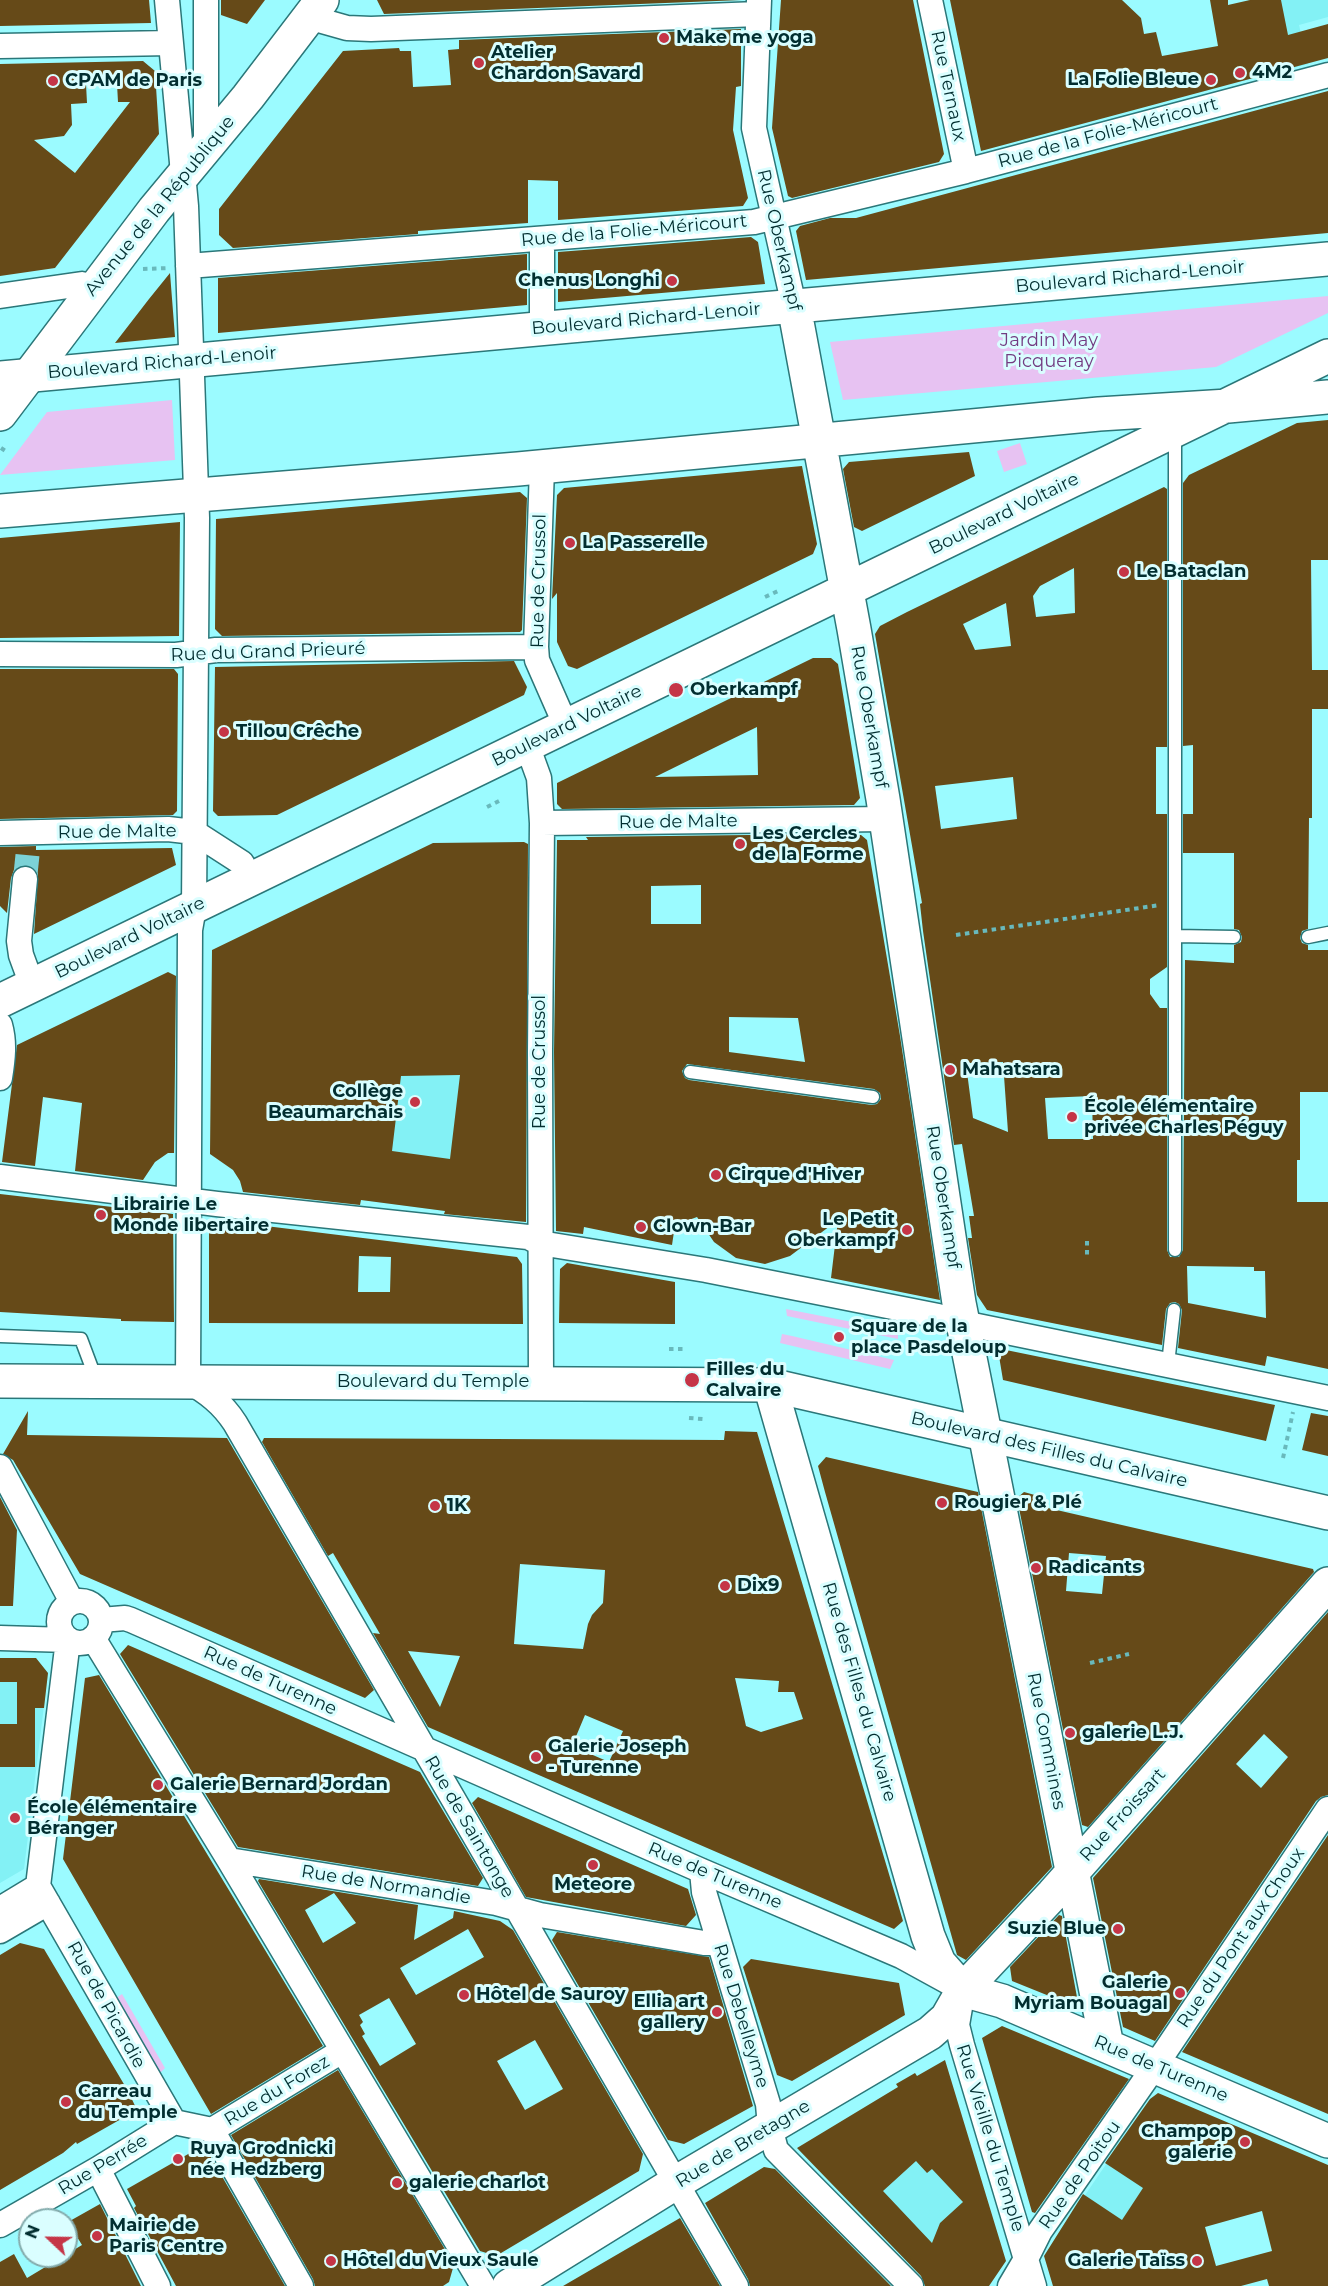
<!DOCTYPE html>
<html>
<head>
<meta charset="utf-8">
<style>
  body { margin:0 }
  #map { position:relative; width:1328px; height:2286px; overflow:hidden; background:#9bfbff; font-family:Montserrat,sans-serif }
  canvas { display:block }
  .north { position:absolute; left:18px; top:2208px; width:60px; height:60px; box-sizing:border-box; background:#dafeff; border:2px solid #84abac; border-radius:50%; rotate:292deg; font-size:16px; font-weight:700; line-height:24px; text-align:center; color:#022e30 }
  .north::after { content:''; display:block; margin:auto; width:21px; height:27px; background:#c53547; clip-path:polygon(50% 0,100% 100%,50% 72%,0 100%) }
</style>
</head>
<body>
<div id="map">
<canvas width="1328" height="2286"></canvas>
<div class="north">N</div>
</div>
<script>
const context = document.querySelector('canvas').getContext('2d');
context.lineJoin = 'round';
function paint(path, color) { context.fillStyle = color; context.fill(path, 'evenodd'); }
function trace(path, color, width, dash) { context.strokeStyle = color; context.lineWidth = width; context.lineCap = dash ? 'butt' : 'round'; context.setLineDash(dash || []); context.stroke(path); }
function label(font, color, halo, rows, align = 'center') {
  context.font = font + ' Montserrat,sans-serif'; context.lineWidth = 6; context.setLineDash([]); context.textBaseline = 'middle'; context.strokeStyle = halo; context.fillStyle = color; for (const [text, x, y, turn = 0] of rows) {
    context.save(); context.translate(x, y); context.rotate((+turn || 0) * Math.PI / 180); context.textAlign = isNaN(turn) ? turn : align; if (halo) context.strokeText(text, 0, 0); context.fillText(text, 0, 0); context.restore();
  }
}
const built = new Path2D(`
  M 1248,0 L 1328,0 L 1328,17 L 1299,25 L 1308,64 L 1261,76 Z
  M 379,1044 L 465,1044 L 445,1211 L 361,1200 Z
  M 0,1658 L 36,1658 L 48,1673 L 24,1869 L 0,1883 Z
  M 915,2149 L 967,2206 L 922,2274 L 849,2197 Z
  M 1115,2151 L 1191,2201 L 1150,2260 L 1075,2210 Z`);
const green = new Path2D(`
  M 1328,296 L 1328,313 L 1216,367 L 843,400 L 830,342 Z
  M 172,400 L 175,460 L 0,475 L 47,412 Z
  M 1020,443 L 1027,464 L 1004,472 L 997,451 Z
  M 786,1309 L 898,1331 L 898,1339 L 787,1316 Z
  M 782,1334 L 792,1336 L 894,1360 L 890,1369 L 780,1343 Z
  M 122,1994 L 165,2068 L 157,2076 L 113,2000 Z`);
const building = new Path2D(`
  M 0,0 L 149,0 L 151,23 L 0,26 Z
  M 221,0 L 265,0 L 247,24 L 221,15 Z
  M 377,0 L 742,0 L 384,14 Z
  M 781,0 L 913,0 L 944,154 L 939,162 L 792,198 L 788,196 L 772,128 Z
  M 950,0 L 1122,0 L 1141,18 L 1144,34 L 1156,32 L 1162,56 L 1218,46 L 1210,0 L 1228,0 L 1228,5 L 1250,0 L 1281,0 L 1288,35 L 1328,24 L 1328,58 L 981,151 Z
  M 741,29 L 741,86 L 736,87 L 733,130 L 748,198 L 743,206 L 558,220 L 558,181 L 528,180 L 528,223 L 418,231 L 418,234 L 233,248 L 219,235 L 219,209 L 343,51 L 399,48 L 400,51 L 411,51 L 413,87 L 451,85 L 448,50 L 459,49 L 459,40 Z
  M 143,61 L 155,71 L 159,134 L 55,268 L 0,276 L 0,64 ZM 86,84 L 117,84 L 118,102 L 130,102 L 75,173 L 34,140 L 64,136 L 72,125 L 71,104 L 87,103 Z
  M 1328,91 L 1328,233 L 806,280 L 796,231 L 800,226 L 830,218 L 856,218 Z
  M 751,237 L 758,242 L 765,284 L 558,302 L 558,252 Z
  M 527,254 L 527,305 L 218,333 L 218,278 Z
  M 170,273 L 175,337 L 115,343 L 149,299 Z
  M 1328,420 L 1328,560 L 1311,560 L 1312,670 L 1328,670 L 1328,709 L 1312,709 L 1312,818 L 1309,818 L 1308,929 L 1302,931 L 1300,938 L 1302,943 L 1308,945 L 1308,950 L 1328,950 L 1328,1092 L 1300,1092 L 1300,1160 L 1297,1160 L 1297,1202 L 1328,1202 L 1328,1369 L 1267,1356 L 1265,1366 L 1178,1348 L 1182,1310 L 1179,1304 L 1175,1302 L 1170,1303 L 1166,1309 L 1162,1345 L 987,1310 L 977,1295 L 968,1238 L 972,1238 L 969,1216 L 974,1216 L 962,1144 L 954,1145 L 923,931 L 920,904 L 922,903 L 875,634 L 880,626 L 907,612 L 1164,487 L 1167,489 L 1167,747 L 1156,747 L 1156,814 L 1167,814 L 1167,967 L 1150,979 L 1150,994 L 1160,1008 L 1167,1008 L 1167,1250 L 1170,1257 L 1179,1257 L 1183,1250 L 1185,960 L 1234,963 L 1234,945 L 1241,942 L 1242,937 L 1239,930 L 1234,929 L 1234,853 L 1183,853 L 1183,814 L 1193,814 L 1193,745 L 1183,746 L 1183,483 L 1189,475 L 1297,423 ZM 1074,568 L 1075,613 L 1036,617 L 1033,596 L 1040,586 ZM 1006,603 L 1011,646 L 975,650 L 963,624 ZM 1013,777 L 1017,819 L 941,829 L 935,786 ZM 1003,1062 L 1008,1132 L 973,1118 L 967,1072 L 970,1070 L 969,1063 ZM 1092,1096 L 1093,1139 L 1048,1139 L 1045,1098 ZM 1187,1266 L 1254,1267 L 1254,1271 L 1265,1271 L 1266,1318 L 1188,1303 Z
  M 969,452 L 975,476 L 862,531 L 854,527 L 843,469 L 849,462 Z
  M 802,466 L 817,544 L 813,554 L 577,669 L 568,666 L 557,642 L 557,593 L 552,599 L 557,495 L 564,488 Z
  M 520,492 L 527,498 L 522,630 L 520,632 L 222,636 L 215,629 L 216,519 Z
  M 180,522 L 179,636 L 0,638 L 0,538 Z
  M 813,658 L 831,658 L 838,664 L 860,798 L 854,805 L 562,809 L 557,804 L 557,783 ZM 757,727 L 758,775 L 655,777 L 724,743 Z
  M 514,661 L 527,687 L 524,695 L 277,815 L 218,816 L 213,811 L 215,667 Z
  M 0,669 L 174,669 L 178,674 L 177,811 L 173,815 L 0,819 Z
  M 831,834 L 830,835 L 861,835 L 867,840 L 900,1036 L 940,1300 L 831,1278 L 838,1220 L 790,1256 L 765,1264 L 736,1258 L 714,1242 L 697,1217 L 675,1225 L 672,1245 L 584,1227 L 583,1234 L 556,1231 L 554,1052 L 557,840 L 588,840 L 586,837 ZM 701,885 L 701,924 L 651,924 L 651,886 ZM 729,1017 L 798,1018 L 805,1062 L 729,1052 ZM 687,1064 L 874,1089 L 880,1093 L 881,1099 L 877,1104 L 872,1105 L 689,1080 L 685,1078 L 682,1071 Z
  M 524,842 L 528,844 L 526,1222 L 444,1214 L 445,1211 L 361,1200 L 360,1205 L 243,1192 L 240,1181 L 233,1170 L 210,1154 L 212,950 L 433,843 ZM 460,1075 L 450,1159 L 392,1151 L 401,1076 Z
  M 36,846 L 36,850 L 172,848 L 176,865 L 34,934 L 38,874 L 34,868 L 27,865 L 20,866 L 14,870 L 11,878 L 7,913 L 0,906 L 0,847 Z
  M 168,972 L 176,976 L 174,1153 L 168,1153 L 155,1162 L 143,1180 L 75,1171 L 82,1103 L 43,1097 L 35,1166 L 2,1162 L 17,1045 Z
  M 0,1194 L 173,1214 L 174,1322 L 121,1321 L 121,1319 L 0,1312 Z
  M 209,1219 L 517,1257 L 522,1264 L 523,1324 L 209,1323 ZM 359,1256 L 391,1257 L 390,1292 L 358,1292 Z
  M 567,1263 L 675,1282 L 675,1324 L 559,1323 L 560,1269 Z
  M 1006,1350 L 1275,1405 L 1266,1441 L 1003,1380 L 999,1356 Z
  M 28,1411 L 27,1435 L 227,1438 L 374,1690 L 365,1698 L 80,1574 L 13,1460 L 3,1454 Z
  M 1311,1413 L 1328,1416 L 1328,1456 L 1302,1450 Z
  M 725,1431 L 757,1432 L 903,1921 L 894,1929 L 428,1727 L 373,1633 L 380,1634 L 333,1553 L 328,1556 L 262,1442 L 264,1438 L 724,1440 ZM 520,1564 L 605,1570 L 603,1603 L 592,1615 L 588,1624 L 583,1649 L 514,1644 ZM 408,1651 L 460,1656 L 440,1707 ZM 735,1678 L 779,1681 L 778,1692 L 794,1692 L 803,1719 L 761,1732 L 746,1726 ZM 585,1715 L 623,1731 L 609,1762 L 572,1746 Z
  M 826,1457 L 978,1492 L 1052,1867 L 966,1960 L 957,1955 L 825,1492 L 818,1466 Z
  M 1024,1492 L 1042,1497 L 1048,1508 L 1313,1569 L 1314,1572 L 1088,1827 L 1082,1825 L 1017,1498 ZM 1069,1553 L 1106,1556 L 1102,1594 L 1066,1591 Z
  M 0,1497 L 17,1530 L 13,1606 L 0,1606 Z
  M 1328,1612 L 1328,1795 L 1321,1797 L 1316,1801 L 1155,2041 L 1123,2027 L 1093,1878 ZM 1264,1734 L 1288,1757 L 1261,1788 L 1236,1764 Z
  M 128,1645 L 420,1772 L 483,1878 L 478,1886 L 238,1847 L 120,1654 Z
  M 0,1658 L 36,1658 L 48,1673 L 44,1708 L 35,1708 L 35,1767 L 0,1767 L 0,1724 L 17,1724 L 17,1682 L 0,1682 Z
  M 99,1675 L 323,2046 L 211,2114 L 63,1859 L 85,1678 Z
  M 478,1797 L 688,1889 L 696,1915 L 686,1926 L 526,1897 L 472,1803 Z
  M 1328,1835 L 1328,2114 L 1182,2052 Z
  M 259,1879 L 418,1905 L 414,1940 L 453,1918 L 454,1911 L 500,1921 L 513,1930 L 643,2154 L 639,2171 L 496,2256 L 480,2251 L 258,1881 ZM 334,1893 L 356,1923 L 323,1943 L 305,1910 ZM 468,1929 L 484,1957 L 416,1995 L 400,1968 ZM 389,1998 L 416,2044 L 380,2066 L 362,2036 L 365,2034 L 360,2025 L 363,2022 L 359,2015 ZM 535,2040 L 563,2089 L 525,2110 L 497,2061 Z
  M 1059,1915 L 1062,1916 L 1079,2008 L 1012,1981 L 1010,1967 Z
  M 557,1932 L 709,1957 L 753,2106 L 684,2144 L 668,2140 L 552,1940 Z
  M 20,1943 L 44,1949 L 128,2091 L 137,2110 L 77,2144 L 76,2142 L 63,2153 L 0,2190 L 0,1955 Z
  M 751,1959 L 899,1983 L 905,2015 L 792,2081 L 777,2075 L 743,1967 Z
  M 1002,2026 L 1129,2079 L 1035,2213 L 1032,2212 L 982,2038 Z
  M 945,2060 L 1006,2261 L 989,2286 L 925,2286 L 921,2276 L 797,2148 L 898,2087 L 896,2084 L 915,2073 L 917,2076 ZM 916,2161 L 927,2173 L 932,2169 L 963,2202 L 940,2223 L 932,2243 L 883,2191 Z
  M 338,2070 L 446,2251 L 444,2252 L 453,2268 L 449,2282 L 443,2286 L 315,2286 L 313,2279 L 231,2135 Z
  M 1158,2093 L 1328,2165 L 1328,2286 L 1269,2286 L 1267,2279 L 1241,2286 L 1053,2286 L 1044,2256 L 1083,2194 L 1122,2220 L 1143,2188 L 1105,2163 L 1150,2099 ZM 1262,2211 L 1272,2251 L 1216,2266 L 1205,2227 Z
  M 204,2145 L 285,2286 L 176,2286 L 134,2208 L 136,2206 L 127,2189 Z
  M 764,2167 L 775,2169 L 891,2286 L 750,2286 L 748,2279 L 705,2203 Z
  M 100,2204 L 141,2286 L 0,2286 L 0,2262 L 14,2254 L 27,2278 L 82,2245 L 68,2222 Z
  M 680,2218 L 720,2286 L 563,2286 L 606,2261 Z`);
const streetTunnel = new Path2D(`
  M 25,879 L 28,850`);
const path = new Path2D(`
  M 143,269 L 169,268
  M 1,448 L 7,452
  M 765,597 L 778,591
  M 487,807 L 499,801
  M 956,935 L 1160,905
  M 1087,1241 L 1087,1257
  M 669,1349 L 685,1349
  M 689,1418 L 703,1419
  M 1283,1458 L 1293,1412
  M 1090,1663 L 1129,1654`);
const lane = new Path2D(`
  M 1175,936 L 1234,937
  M 1308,937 L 1328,933
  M 690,1072 L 873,1097
  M 1175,1250 L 1175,432
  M 0,1336 L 81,1339 L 96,1379
  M 1168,1364 L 1174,1310`);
const street = new Path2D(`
  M 167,0 L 186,206 L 197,518 L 194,907 L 190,930 L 188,1381 C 208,1393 222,1403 235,1423 L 736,2286
  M 206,0 L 206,148
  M 759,0 L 754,128 L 794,306
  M 930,0 L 966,171
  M 308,17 L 347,28 L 371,29 L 758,14
  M 0,46 L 171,43
  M 188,266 L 754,222 L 966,171 L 1328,75
  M 0,296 L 82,284 L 92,292
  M 542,328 L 542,239
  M 542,467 L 536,647 L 537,660 L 566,726
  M 0,654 L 176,655 L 216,650 L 536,647
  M 527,745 L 539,778 L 542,823 L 540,1052 L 541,1382
  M 542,823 L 886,819
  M 0,833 L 168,829 L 194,832 L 242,863 L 249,880
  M 25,879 L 19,941 L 21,955 L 32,985
  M 0,1025 C 5,1043 3,1059 0,1078
  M 0,1177 L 217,1204 L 528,1237 L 540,1243 L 706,1270 L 938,1316 L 963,1323 L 1328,1398
  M 0,1467 L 72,1602
  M59 1622a21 21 0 1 1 42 0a21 21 0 1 1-42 0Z
  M 101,1620 L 125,1618 L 131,1620 L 702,1871 L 901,1956 L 963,1990 L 957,2025 L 962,2045 L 1034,2286
  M 0,1638 L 68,1640 L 38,1886
  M 93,1638 L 229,1860 L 483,2286
  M 229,1860 L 496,1903 L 540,1915 L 704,1943 L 719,1943
  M 702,1871 L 704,1892 L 768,2104 L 770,2127 L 776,2150 L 911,2286
  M 38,1886 L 174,2122 L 212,2130 L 301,2286
  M 0,1909 L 38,1886
  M 0,1931 L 48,1903
  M 212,2130 L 342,2051
  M 98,2169 L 158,2286
  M 0,2225 L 98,2169 L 174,2122
  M 1010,2286 L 1026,2259 L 1040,2231 L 1166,2050 L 1328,1809`);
const secondary = new Path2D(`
  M 794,306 L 854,629 L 883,799 L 959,1303 L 1107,2046
  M 0,378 L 570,326 L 1328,259
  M 0,511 L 518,469 L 1099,414 L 1228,406 L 1328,397
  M 0,1001 L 1328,356
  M 770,1385 L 928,1936 L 939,1963 L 963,1990
  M 963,1990 L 1002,2001 L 1328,2141
  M 509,2286 L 677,2182 L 930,2033 L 947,2018 L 963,1990 L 1053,1894 L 1328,1584`);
const primary = new Path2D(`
  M 0,414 L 154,210 L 248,97 L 322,0
  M 0,1381 L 770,1385 L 1328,1513`);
const markers = [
  [664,38,6,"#c53547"],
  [479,63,6,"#c53547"],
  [1240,73,6,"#c53547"],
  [1211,80,6,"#c53547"],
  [53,81,6,"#c53547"],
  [672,281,6,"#c53547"],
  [570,543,6,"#c53547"],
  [1124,572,6,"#c53547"],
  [676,690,8,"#c53547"],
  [224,732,6,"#c53547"],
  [740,844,6,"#c53547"],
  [950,1070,6,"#c53547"],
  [415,1102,6,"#c53547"],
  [1072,1117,6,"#c53547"],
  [716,1175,6,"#c53547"],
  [101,1215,6,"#c53547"],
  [641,1227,6,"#c53547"],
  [907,1230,6,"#c53547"],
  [839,1337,6,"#c53547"],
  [692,1380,8,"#c53547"],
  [942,1503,6,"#c53547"],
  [435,1506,6,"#c53547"],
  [1036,1568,6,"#c53547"],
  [725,1586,6,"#c53547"],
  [1070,1733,6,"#c53547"],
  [536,1757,6,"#c53547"],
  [158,1785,6,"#c53547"],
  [15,1818,6,"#c53547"],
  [593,1865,6,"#c53547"],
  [1118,1929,6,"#c53547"],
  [1180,1993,6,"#c53547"],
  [464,1995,6,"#c53547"],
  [717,2012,6,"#c53547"],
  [66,2102,6,"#c53547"],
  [1245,2142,6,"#c53547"],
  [178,2159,6,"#c53547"],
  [397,2183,6,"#c53547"],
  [97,2236,6,"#c53547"],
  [331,2261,6,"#c53547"],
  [1197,2261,6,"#c53547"]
];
const poiNames = [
  ["Make me yoga",676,38],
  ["Atelier",491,53],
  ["Chardon Savard",491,74],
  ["4M2",1252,73],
  ["La Folie Bleue",1199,80,"right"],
  ["CPAM de Paris",65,81],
  ["Chenus Longhi",660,281,"right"],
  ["La Passerelle",582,543],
  ["Le Bataclan",1136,572],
  ["Oberkampf",690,690],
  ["Tillou Crêche",236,732],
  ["Les Cercles",752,834],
  ["de la Forme",752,855],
  ["Mahatsara",962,1070],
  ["Collège",403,1092,"right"],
  ["Beaumarchais",403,1113,"right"],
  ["École élémentaire",1084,1107],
  ["privée Charles Péguy",1084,1128],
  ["Cirque d'Hiver",728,1175],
  ["Librairie Le",113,1205],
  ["Monde libertaire",113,1226],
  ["Le Petit",895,1220,"right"],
  ["Oberkampf",895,1241,"right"],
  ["Clown-Bar",653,1227],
  ["Square de la",851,1327],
  ["place Pasdeloup",851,1348],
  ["Filles du",706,1370],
  ["Calvaire",706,1391],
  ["Rougier & Plé",954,1503],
  ["1K",447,1506],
  ["Radicants",1048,1568],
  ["Dix9",737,1586],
  ["galerie L.J.",1082,1733],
  ["Galerie Joseph",548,1747],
  ["- Turenne",548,1768],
  ["Galerie Bernard Jordan",170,1785],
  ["École élémentaire",27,1808],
  ["Béranger",27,1829],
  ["Meteore",593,1885,"center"],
  ["Suzie Blue",1106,1929,"right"],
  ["Galerie",1168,1983,"right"],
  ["Myriam Bouagal",1168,2004,"right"],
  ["Hôtel de Sauroy",476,1995],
  ["Ellia art",705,2002,"right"],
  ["gallery",705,2023,"right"],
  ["Carreau",78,2092],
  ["du Temple",78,2113],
  ["Champop",1233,2132,"right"],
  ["galerie",1233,2153,"right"],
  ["Ruya Grodnicki",190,2149],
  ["née Hedzberg",190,2170],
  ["galerie charlot",409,2183],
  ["Mairie de",109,2226],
  ["Paris Centre",109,2247],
  ["Hôtel du Vieux Saule",343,2261],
  ["Galerie Taïss",1185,2261,"right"]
];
const streetNames = [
  ["Rue Ternaux",948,86,78],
  ["Rue de la Folie-Méricourt",1108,133,-15],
  ["Avenue de la République",160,206,-51],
  ["Rue de la Folie-Méricourt",634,231,-5],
  ["Rue Oberkampf",779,240,77],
  ["Boulevard Richard-Lenoir",1130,277,-5],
  ["Boulevard Richard-Lenoir",646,319,-5],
  ["Boulevard Richard-Lenoir",162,363,-5],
  ["Boulevard Voltaire",1004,514,-26],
  ["Rue de Crussol",539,581,-89],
  ["Rue du Grand Prieuré",268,652,-2],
  ["Rue Oberkampf",869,717,80],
  ["Boulevard Voltaire",567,726,-26],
  ["Rue de Malte",678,822,-1],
  ["Rue de Malte",117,832,-1],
  ["Boulevard Voltaire",130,938,-26],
  ["Rue de Crussol",540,1062,-90],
  ["Rue Oberkampf",943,1197,81],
  ["Boulevard du Temple",433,1382],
  ["Boulevard des Filles du Calvaire",1049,1450,13],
  ["Rue de Turenne",270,1681,24],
  ["Rue des Filles du Calvaire",859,1692,74],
  ["Rue Commines",1046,1741,79],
  ["Rue Froissart",1123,1815,-48],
  ["Rue de Saintonge",469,1827,60],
  ["Rue de Turenne",715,1876,23],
  ["Rue de Normandie",386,1885,9],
  ["Rue du Pont aux Choux",1241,1938,-56],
  ["Rue de Picardie",106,2005,61],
  ["Rue Debelleyme",741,2016,73],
  ["Rue de Turenne",1161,2069,23],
  ["Rue du Forez",277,2091,-31],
  ["Rue Vieille du Temple",990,2138,73],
  ["Rue de Bretagne",743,2144,-31],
  ["Rue Perrée",103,2165,-31],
  ["Rue de Poitou",1080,2175,-55]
];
const parkNames = [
  ["Jardin May",1049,341],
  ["Picqueray",1049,362]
];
paint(built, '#83f1f5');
paint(green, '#e7c2f2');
paint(building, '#664a18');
trace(streetTunnel, '#7cd2d6', 24, [24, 12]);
trace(lane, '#2b7779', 15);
trace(street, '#2b7779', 27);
trace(secondary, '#2b7779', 36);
trace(primary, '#2b7779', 36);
trace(path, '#69b9bc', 4, [4.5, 4.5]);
trace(lane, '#fff', 12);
trace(street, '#fff', 24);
trace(secondary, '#fff', 33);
trace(primary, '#fff', 33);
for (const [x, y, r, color] of markers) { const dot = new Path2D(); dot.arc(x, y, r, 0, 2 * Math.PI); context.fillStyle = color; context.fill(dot); trace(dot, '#dafeff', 2); }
label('bold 18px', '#022e30', '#dafeff', poiNames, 'left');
label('18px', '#022e30', '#dafeff', streetNames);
label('18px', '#733c82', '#dafeff', parkNames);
</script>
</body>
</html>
